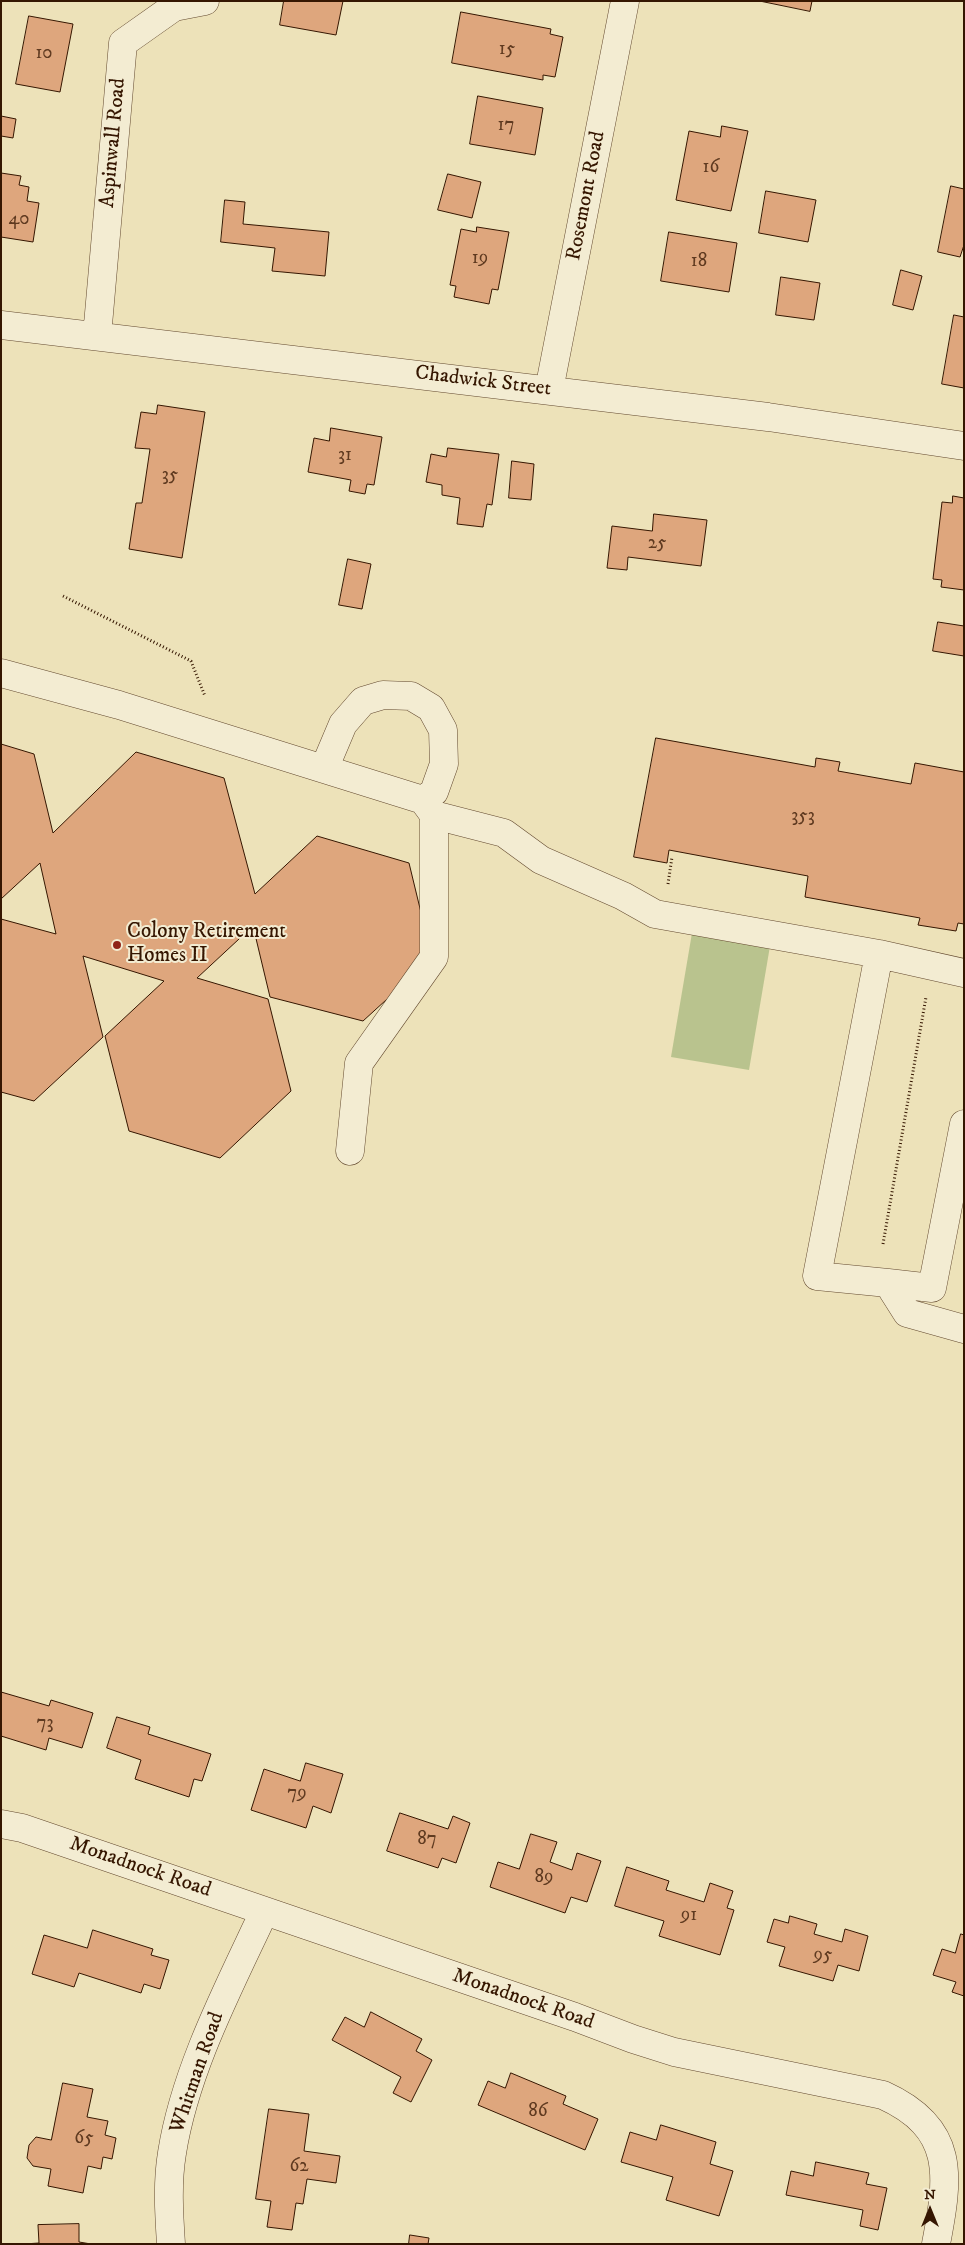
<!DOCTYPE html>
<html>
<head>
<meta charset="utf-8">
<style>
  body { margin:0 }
  #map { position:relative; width:965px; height:2245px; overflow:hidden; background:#ede2b9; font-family:"IM FELL DW Pica",serif }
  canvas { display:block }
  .frame { position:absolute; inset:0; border:2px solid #351601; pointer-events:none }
  .north { position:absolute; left:905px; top:2185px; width:50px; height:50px; -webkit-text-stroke:4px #f3ecd2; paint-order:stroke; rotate:0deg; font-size:14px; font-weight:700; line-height:20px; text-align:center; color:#351601 }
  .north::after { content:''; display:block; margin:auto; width:18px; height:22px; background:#351601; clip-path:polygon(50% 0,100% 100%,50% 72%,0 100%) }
</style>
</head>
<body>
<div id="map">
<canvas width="965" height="2245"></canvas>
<div class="frame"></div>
<div class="north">N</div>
</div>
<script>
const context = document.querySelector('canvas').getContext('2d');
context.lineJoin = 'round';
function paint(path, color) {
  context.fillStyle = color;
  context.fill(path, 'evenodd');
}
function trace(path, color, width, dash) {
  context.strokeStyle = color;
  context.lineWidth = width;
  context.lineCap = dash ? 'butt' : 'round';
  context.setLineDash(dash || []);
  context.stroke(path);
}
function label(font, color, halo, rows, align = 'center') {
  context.font = font + ' "IM FELL DW Pica",serif';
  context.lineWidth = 4;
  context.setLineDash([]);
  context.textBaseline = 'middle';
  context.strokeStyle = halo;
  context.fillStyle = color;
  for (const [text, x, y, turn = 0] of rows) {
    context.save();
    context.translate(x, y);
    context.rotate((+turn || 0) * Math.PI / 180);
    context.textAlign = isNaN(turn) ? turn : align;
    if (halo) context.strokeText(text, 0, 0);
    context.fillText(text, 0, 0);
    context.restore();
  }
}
paint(new Path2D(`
  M692,933l78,13 -21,124 -78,-13z`), '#b9c38e');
const building = new Path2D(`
  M284,1h59l-7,34 -56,-10z
  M760,1h52l-2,10z
  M461,12l90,17 -1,5 13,3 -8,40 -12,-2v5l-91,-17z
  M29,16l44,8 -13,68 -44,-8z
  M478,96l65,12 -8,47 -65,-11z
  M1,116l15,3 -3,19 -12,-2z
  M722,126l26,5 -17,80 -55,-11 13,-69 31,6z
  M1,173l20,3 -2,9 10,2 -2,14 12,2 -6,39 -32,-5z
  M448,174l33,8 -9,36 -34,-8z
  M951,186l13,3v56l-4,12 -22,-5z
  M766,191l50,9 -8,42 -49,-9z
  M225,200l20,2 -2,22 86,8 -4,44 -53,-5 3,-23 -54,-6z
  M477,227l32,5 -11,58 -6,-1 -3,15 -35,-7 2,-11 -6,-1 11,-56 15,3z
  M669,232l68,11 -8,49 -68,-11z
  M901,270l21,6 -9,34 -20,-5z
  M781,277l39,6 -6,37 -38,-5z
  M954,315l10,2v71l-22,-4z
  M158,405l47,7 -23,146 -53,-9 7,-46h6l8,-54 -15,-1 6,-36 15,2z
  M331,428l51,9 -8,48 -7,-1 -2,10 -16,-3 2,-11 -43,-8 6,-34 15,3z
  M448,448l51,6 -7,51 -5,-1 -4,23 -26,-3 3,-26 -18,-3v-10l-16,-3 5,-28 15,3z
  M512,461l22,3 -3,36 -22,-2z
  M953,496l11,2v92l-23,-3 1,-7 -9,-1 9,-77 10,1z
  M654,514l53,6 -6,46 -73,-9 -1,13 -20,-2 5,-42 40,5z
  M348,559l23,5 -9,45 -23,-4z
  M938,622l26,4v30l-31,-5z
  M656,738l159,29 1,-9 24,4 -2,9 73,13 4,-21 49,9v152l-6,-1 -2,8 -38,-6 2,-7 -115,-21 3,-21 -139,-26 -2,13 -33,-6z
  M1,744l33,10 19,79 83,-81 88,26 31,116 62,-58 92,27 23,95 -69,63 -93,-24 -17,-71 -56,52 71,21 23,92 -71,67 -91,-27 -24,-95 59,-55 -81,-25 20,81 -69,64 -33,-9v-173l55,15 -16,-71 -39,36z
  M1,1692l48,14 2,-6 42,13 -11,35 -33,-10 -3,12 -45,-14z
  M117,1717l33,10 -2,7 63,20 -9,27 -8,-2 -5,18 -54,-18 6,-19 -34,-12z
  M306,1763l37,11 -12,39 -18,-7 -7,22 -55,-18 13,-41 36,12z
  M400,1813l48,16 5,-13 17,7 -14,40 -14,-5 -4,10 -51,-17z
  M531,1834l26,8 -7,20 22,8 5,-17 24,8 -14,41 -16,-5 -6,16 -75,-26 8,-25 21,7z
  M627,1867l42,14 -3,9 38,12 6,-19 23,8 -6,17 7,2 -14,45 -61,-19 5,-15 -49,-15z
  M790,1916l27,8 -3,10 28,8 3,-13 23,7 -9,35 -21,-6 -5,16 -54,-15 6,-19 -18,-5 7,-23 14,4z
  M93,1930l60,19 -2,6 18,5 -9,29 -16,-5 -3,9 -62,-20 -5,14 -42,-13 12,-39 43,13z
  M961,1934l3,1v61l-12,-4 4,-10 -23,-7 9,-26 13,4z
  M371,2012l51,27 -6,12 16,9 -21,42 -18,-9 8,-16 -69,-37 13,-23 19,10z
  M511,2073l55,23 -3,8 35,15 -13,31 -107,-45 10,-24 17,7z
  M63,2083l30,6 -6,28 21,4 -3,14 11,3 -4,21 -9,-2 -2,12 -13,-3 -5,27 -35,-7 3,-17 -18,-3 -6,-8 2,-13 7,-8 15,3z
  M269,2109l40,5 -5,37 36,5 -4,27 -29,-4 -4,25 -7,-1 -4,27 -25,-3 4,-26 -15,-2z
  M661,2125l55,17 -6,22 23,7 -14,45 -53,-16 7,-23 -52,-15 9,-30 26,8z
  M816,2162l53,11 -3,11 21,4 -9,42 -18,-4 3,-16 -77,-15 5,-24 22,5z
  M79,2224v18l12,2h-67l15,-1 -1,-18z
  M410,2235l19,3 -1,6h-19z`);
paint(building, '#dea67d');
trace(building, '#351601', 1);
const minor = new Path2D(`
  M1,325l767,92 196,29
  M97,336l26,-293 51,-36 31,-6
  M549,390l76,-389
  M1,673l118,32 304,95 11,15v142l-75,106 -9,88
  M324,769l19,-45 20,-23 20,-6 28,1 20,12 12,22 1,34 -10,28 -11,8
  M434,815l70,18 37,27 82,36 32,18 224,40
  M964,973l-85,-19 -62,322 71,7 19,30 57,16
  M888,1283l44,5 32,-164
  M1,1824l21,4 553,189 58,22 41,13 209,43c73,33 66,81 53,149
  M171,2244c-2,-30 -4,-61 1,-91 13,-83 57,-166 92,-241`);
trace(minor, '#63492f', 29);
trace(new Path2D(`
  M63,596l128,65 14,35
  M668,884l4,-27
  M883,1244l43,-247`), '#351601', 3, [1, 2.5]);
trace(minor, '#f3ecd2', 28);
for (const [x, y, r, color] of [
  [117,945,5,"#8f2418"]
]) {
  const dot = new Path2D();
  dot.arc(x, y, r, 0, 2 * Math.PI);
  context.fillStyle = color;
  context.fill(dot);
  trace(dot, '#f3ecd2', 2);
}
label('19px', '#5f3a20', null, [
  ["15",507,50],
  ["10",44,54],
  ["17",506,126],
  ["16",711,168],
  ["40",19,220],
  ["19",480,259],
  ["18",699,262],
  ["31",345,456],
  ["35",170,476],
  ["25",657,544],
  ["353",803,817],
  ["73",45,1724],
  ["79",297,1794],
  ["87",427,1840],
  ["89",544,1878],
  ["91",689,1916],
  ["95",823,1956],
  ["86",538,2112],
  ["65",84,2139],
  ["62",299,2167]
]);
label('21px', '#351601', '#f3ecd2', [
  ["Aspinwall Road",114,143,-85],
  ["Rosemont Road",587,196,-79],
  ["Chadwick Street",483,382,7],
  ["Monadnock Road",140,1868,19],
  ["Monadnock Road",523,2000,19],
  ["Whitman Road",198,2073,-71]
]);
label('21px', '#351601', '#f3ecd2', [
  ["Colony Retirement",127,933],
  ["Homes II",127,957]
], 'left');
</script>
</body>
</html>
